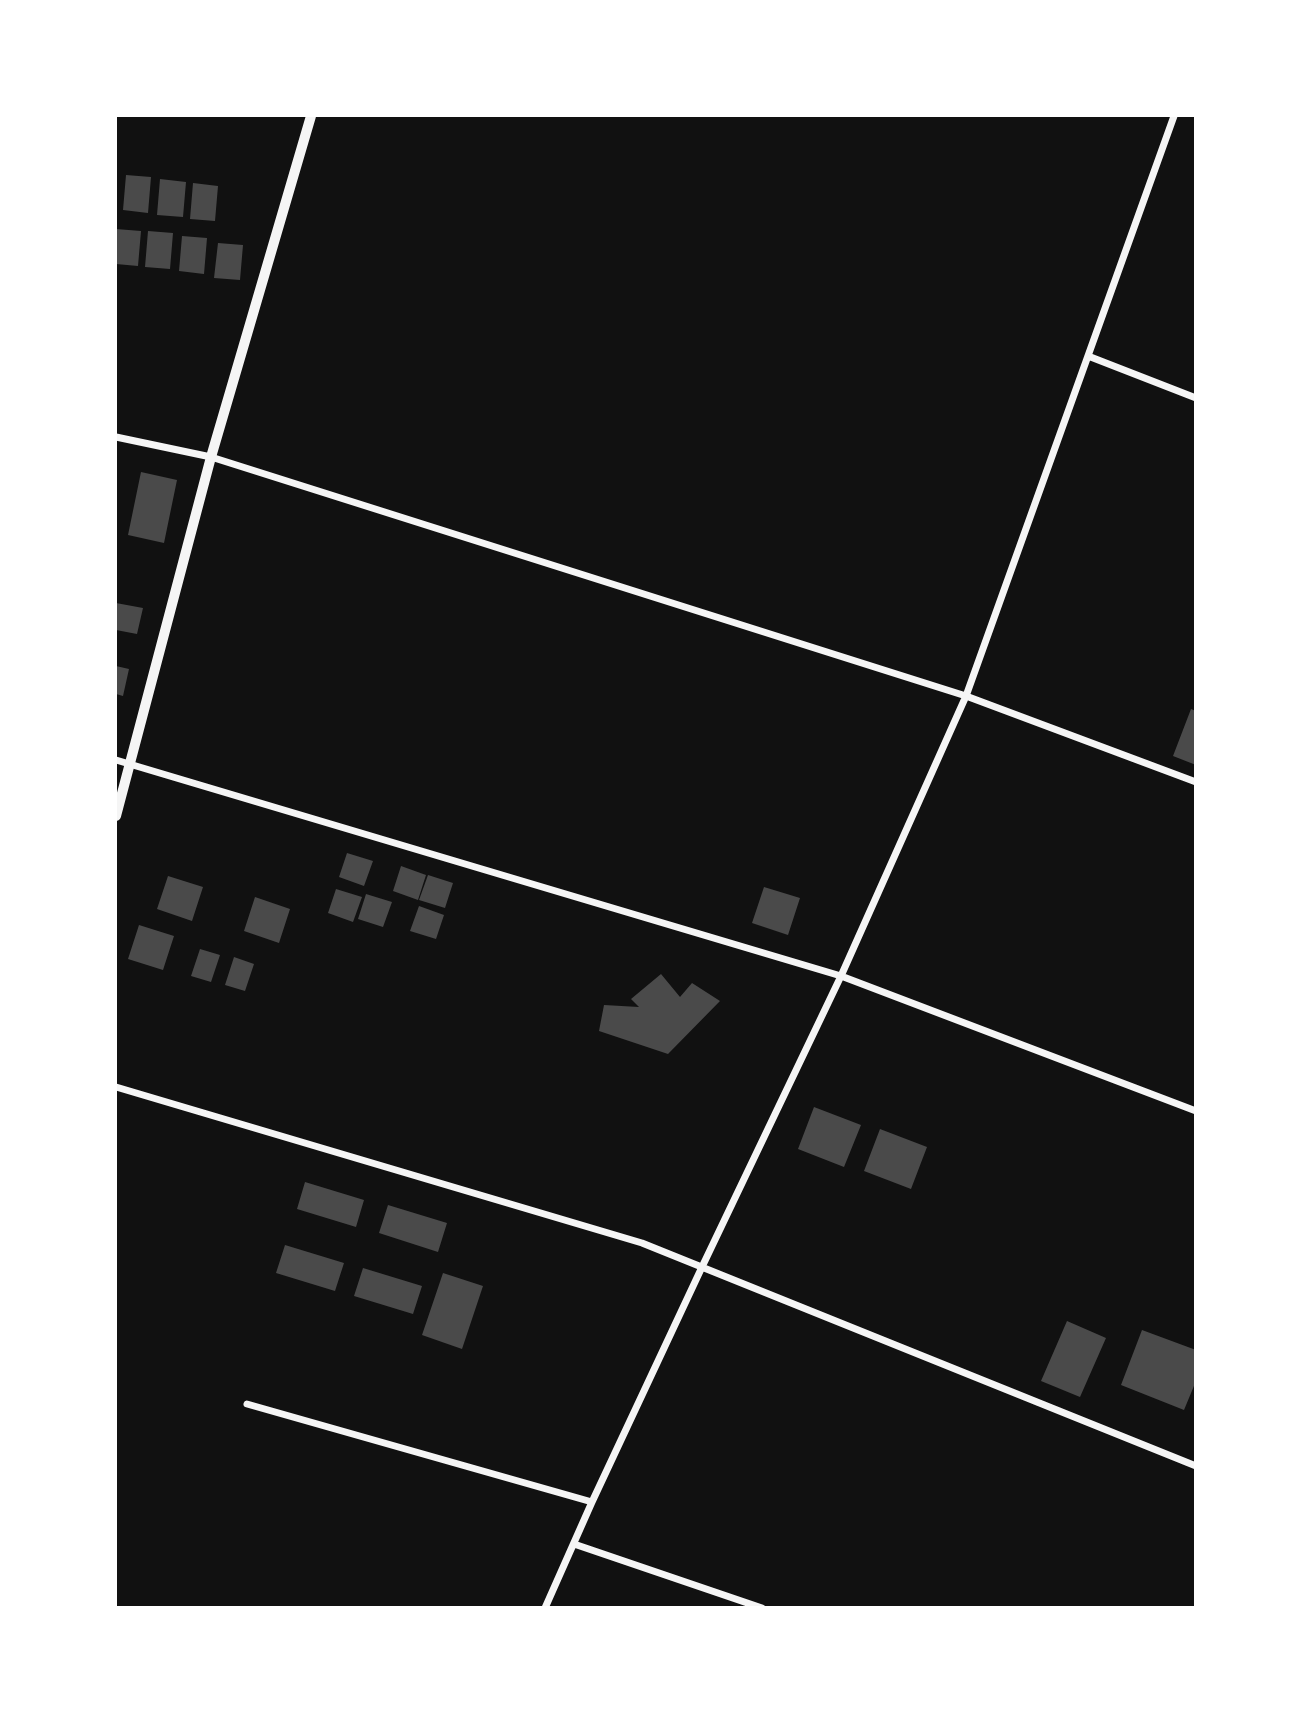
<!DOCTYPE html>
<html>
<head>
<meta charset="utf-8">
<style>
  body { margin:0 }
  #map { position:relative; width:1311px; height:1723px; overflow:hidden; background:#111; font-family:"Varela Round",sans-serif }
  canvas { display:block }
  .frame { position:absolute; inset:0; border:117px solid #fff; pointer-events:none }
</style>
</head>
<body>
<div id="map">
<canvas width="1311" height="1723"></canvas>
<div class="frame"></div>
</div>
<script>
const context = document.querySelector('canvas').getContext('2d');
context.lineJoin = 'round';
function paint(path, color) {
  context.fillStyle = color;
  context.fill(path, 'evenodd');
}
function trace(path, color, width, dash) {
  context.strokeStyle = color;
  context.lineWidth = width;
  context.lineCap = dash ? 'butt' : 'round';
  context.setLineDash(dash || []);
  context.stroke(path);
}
paint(new Path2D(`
  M126,175l25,2 -3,36 -25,-3z
  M160,179l26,3 -3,35 -26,-2z
  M193,183l25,3 -3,35 -25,-2z
  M116,229l25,2 -3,35 -22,-2z
  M148,231l25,2 -3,36 -25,-2z
  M182,236l25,2 -3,36 -25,-3z
  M218,243l25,2 -3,35 -26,-2z
  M141,472l36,8 -13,63 -36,-8z
  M116,603l27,5 -6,26 -21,-4z
  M116,666l13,3 -6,27 -7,-2z
  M1191,709l5,2v54l-23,-9z
  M347,853l26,8 -9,25 -25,-9z
  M401,866l25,9 -8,25 -25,-9z
  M428,875l25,8 -8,25 -26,-8z
  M168,876l35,11 -11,34 -35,-12z
  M764,887l36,11 -12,37 -36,-12z
  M336,889l26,8 -9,25 -25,-9z
  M366,894l26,8 -9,25 -25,-8z
  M255,897l35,12 -11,34 -35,-12z
  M419,906l25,9 -8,24 -26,-8z
  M139,925l35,11 -11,34 -35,-11z
  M200,949l20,6 -9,27 -20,-6z
  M234,957l20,7 -9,27 -20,-6z
  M661,974l19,23 12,-14 28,18 -52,53 -69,-23 5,-26 35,2 -8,-8z
  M814,1107l47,18 -17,42 -46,-18z
  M880,1129l47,18 -16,42 -47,-18z
  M305,1182l59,18 -8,27 -59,-18z
  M388,1205l59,18 -9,29 -59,-19z
  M285,1245l59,18 -9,28 -59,-18z
  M363,1268l59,18 -9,28 -59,-18z
  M443,1273l40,13 -21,63 -40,-14z
  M1067,1321l39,17 -26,59 -39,-16z
  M1142,1330l54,20v31l-12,29 -63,-25z`), '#4a4a4a');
trace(new Path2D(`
  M1088,356l108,42
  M116,437l95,20 755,239 208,-580
  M116,760l725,216 355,135
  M116,1087l526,156 554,223
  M247,1404l345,98
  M574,1544l188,64
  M545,1608l47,-106 110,-235 139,-291 125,-280 230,86`), '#f5f5f5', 7);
trace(new Path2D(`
  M116,816l95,-359 100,-341`), '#f5f5f5', 10);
</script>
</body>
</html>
